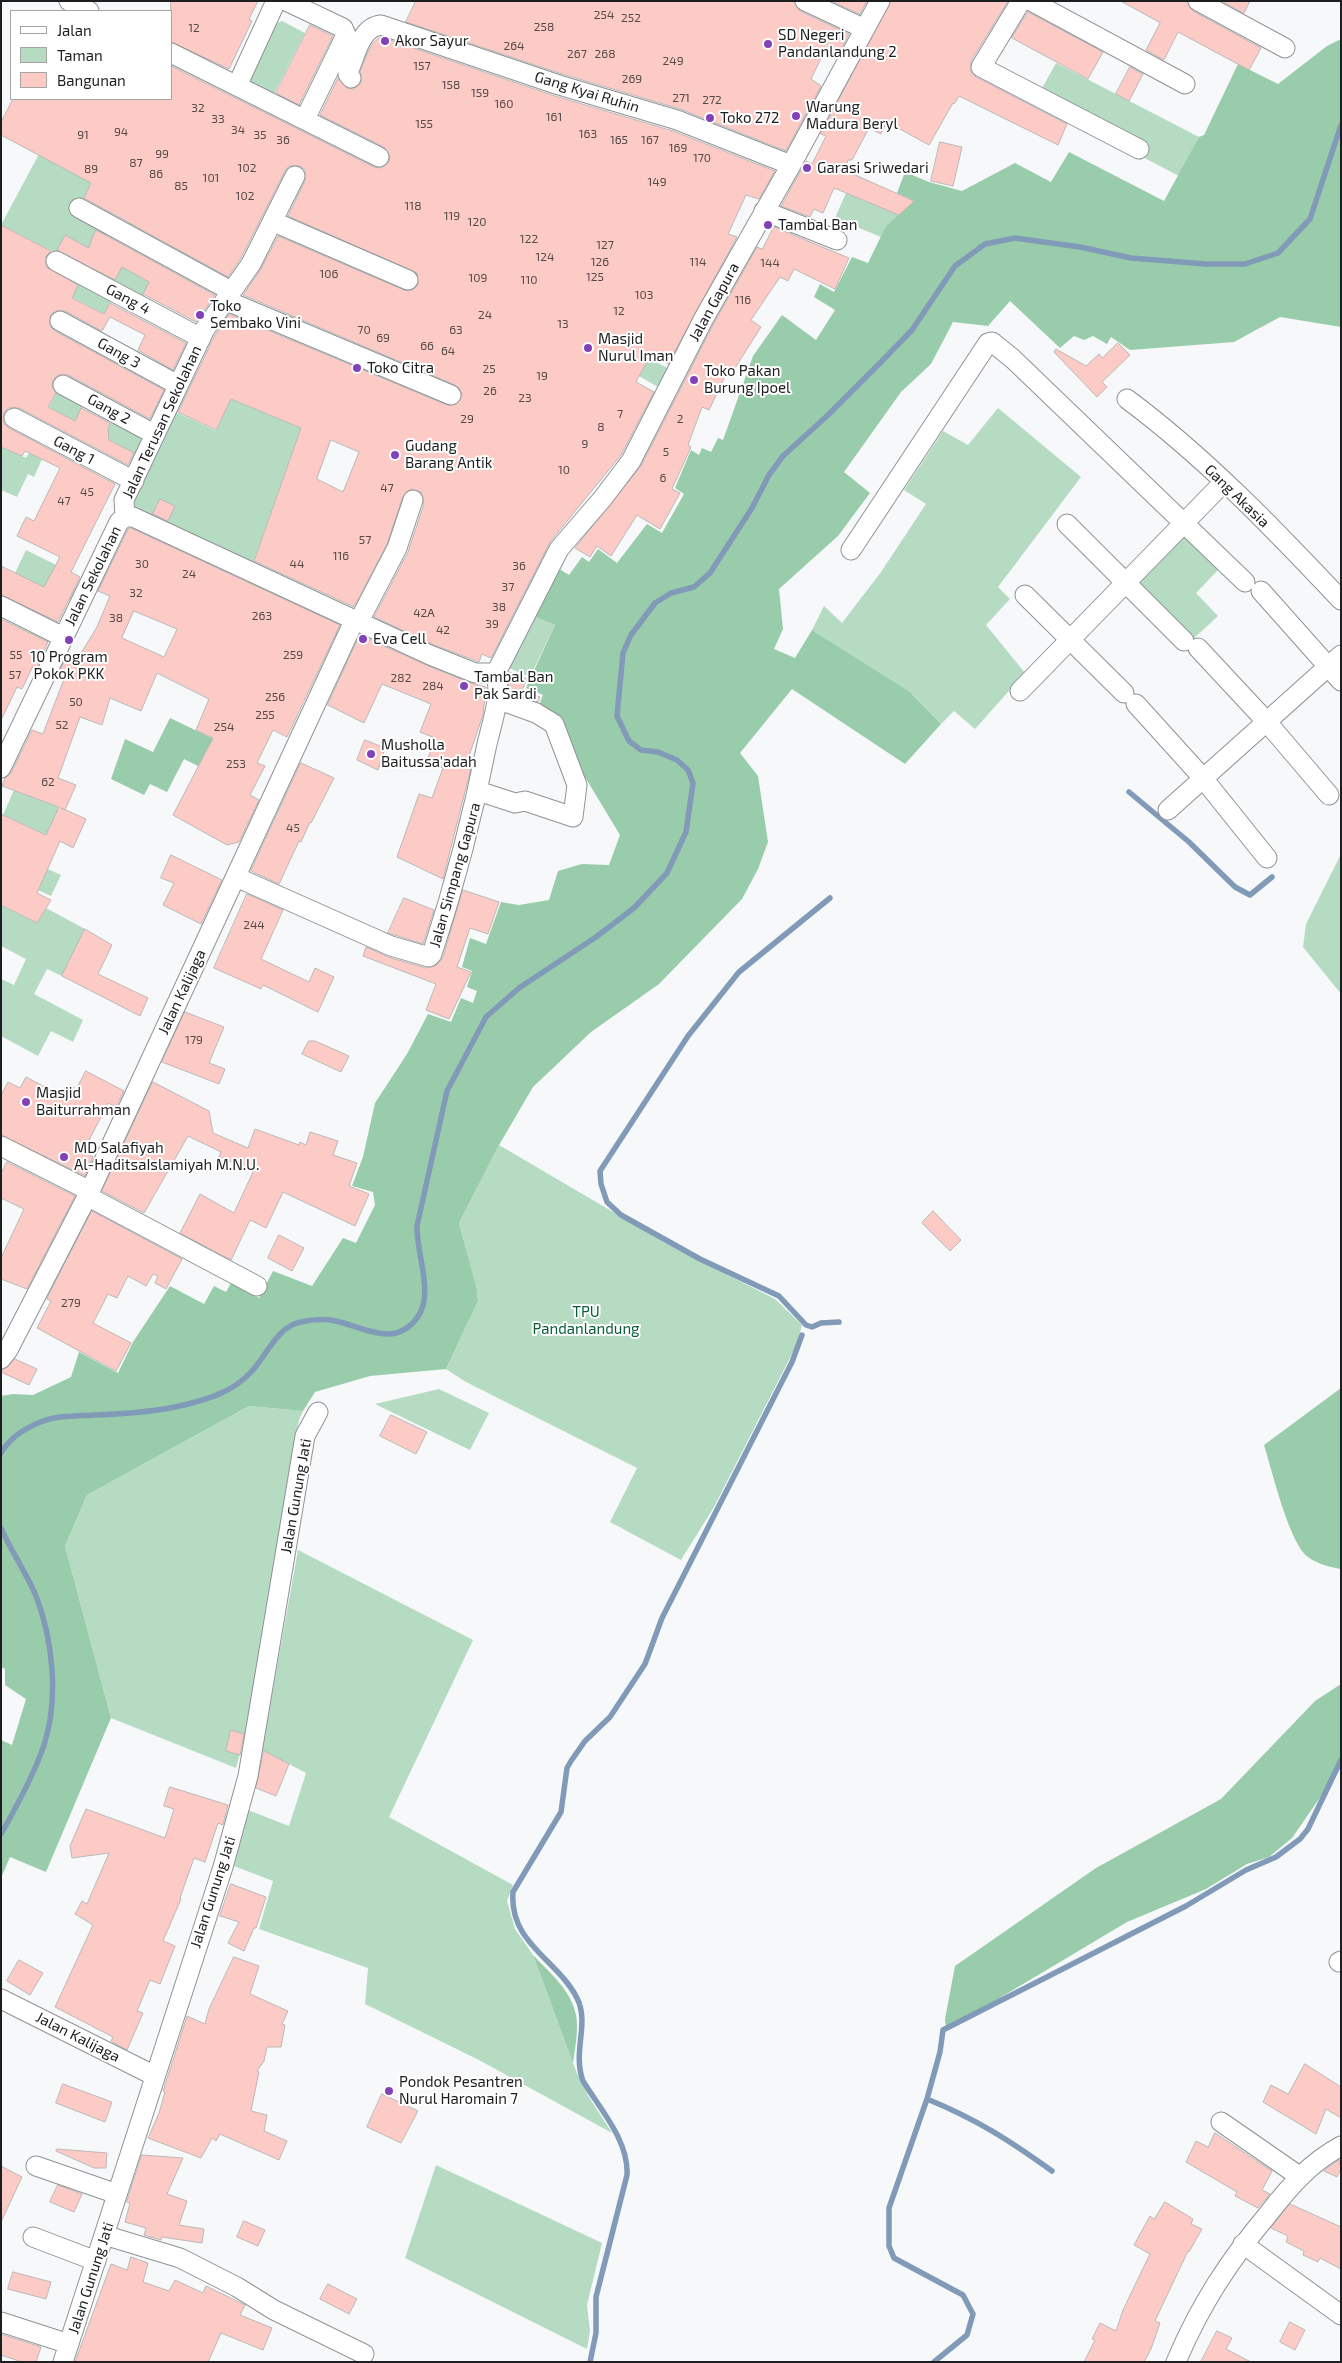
<!DOCTYPE html>
<html>
<head>
<meta charset="utf-8">
<style>
  body { margin:0 }
  #map { position:relative; width:1342px; height:2363px; overflow:hidden; background:#f6f8fa; font-family:"Exo 2",sans-serif }
  canvas { display:block }
  .frame { position:absolute; inset:0; border:2px solid #1d1e1f; pointer-events:none }
  .legend { position:absolute; left:10px; top:10px; width:162px; height:90px; box-sizing:border-box; background:#fff; border:1px solid #a5a5a5; margin:0; padding:6px 9px; list-style:none; font-size:15px; color:#1d1e1f }
  .legend li { display:flex; align-items:center; gap:10px; height:25px }
  .legend b { width:25px; border:1px solid #a5a5a5 }
</style>
</head>
<body>
<div id="map">
<canvas width="1342" height="2363"></canvas>
<div class="frame"></div>
<ul class="legend">
<li><b style="height:6px;background:#fff"></b>Jalan</li>
<li><b style="height:14px;background:#b6dbc3"></b>Taman</li>
<li><b style="height:14px;background:#fccbc5"></b>Bangunan</li>
</ul>
</div>
<script>
const context = document.querySelector('canvas').getContext('2d');
context.lineJoin = 'round';
function paint(path, color) {
  context.fillStyle = color;
  context.fill(path, 'evenodd');
}
function trace(path, color, width, dash) {
  context.strokeStyle = color;
  context.lineWidth = width;
  context.lineCap = dash ? 'butt' : 'round';
  context.setLineDash(dash || []);
  context.stroke(path);
}
function label(font, color, halo, rows, align = 'center') {
  context.font = font + ' "Exo 2",sans-serif';
  context.lineWidth = 4;
  context.setLineDash([]);
  context.textBaseline = 'middle';
  context.strokeStyle = halo;
  context.fillStyle = color;
  for (const [text, x, y, turn = 0] of rows) {
    context.save();
    context.translate(x, y);
    context.rotate((+turn || 0) * Math.PI / 180);
    context.textAlign = isNaN(turn) ? turn : align;
    if (halo) context.strokeText(text, 0, 0);
    context.fillText(text, 0, 0);
    context.restore();
  }
}
paint(new Path2D(`
  M282,21l23,12 -32,63 -21,-11 -2,-7 27,-55z
  M1056,63l143,74 -20,39 -144,-75z
  M39,154l53,28 -15,29 33,18 -13,24 -32,-18 -9,18 -55,-28z
  M846,193l53,22 -13,11 -5,11 -46,-19z
  M122,267l28,15 -10,20 -46,-28 3,-5z
  M81,279l32,19 -9,16 -32,-17z
  M649,358l18,10 -9,19 -19,-11z
  M59,387l26,14 -10,20 -26,-14z
  M231,399l70,29 -48,135 -124,-57 43,-96 44,21z
  M998,408l83,69 -83,110 12,12 -24,26 39,48 -50,56 -21,-18 -13,13 -32,-33 -97,-61 12,-24 18,17 39,-51 45,-68 -22,-14 39,-59 25,14z
  M114,416l32,19 -7,21 -35,-19z
  M1,447l25,11 3,-5 13,6 -8,18 -6,-3 -11,23 -16,-7z
  M1184,533l36,35 -24,25 22,23 -26,24 -58,-57z
  M26,550l48,24 -5,10 7,4 -6,12 -55,-27z
  M533,616l22,9 -25,52 -21,-9z
  M14,790l45,17 -3,8 16,7 -10,20 -59,-27z
  M1341,854v140l-38,-47 3,-23z
  M30,861l31,14 -10,21 -38,-17z
  M1,905l36,18 9,-15 39,21 -23,47 -15,-7 -13,25 49,26 -10,22 -22,-11 -13,25 -37,-20v-57l13,6 12,-26 -25,-13z
  M499,1145l172,101 104,53 27,26 -5,19 -83,163 -33,53 -71,-38 27,-54 -171,-86 -20,-13 32,-68 -1,-12 -18,-66z
  M439,1389l50,24 -19,37 -95,-46z
  M249,1406l54,5 -4,9 -49,294 -14,54 -125,-50 -46,-172 22,-51z
  M298,1550l175,90 -84,177 124,68 -6,16 8,28 18,26 43,116 11,23 25,39 -133,-73 -114,-56 3,-36 -109,-39 14,-48 -39,-15 14,-56 41,16 17,-53 -44,-23z
  M436,2165l166,78 -15,62 3,26 -3,18 -182,-91z`), '#b6dbc3');
paint(new Path2D(`
  M1341,39v288l-61,-10 -46,25 -104,8 -19,-13 -4,7 -14,-8 -9,4 -10,-4 -14,12 -50,-47 -22,25 -35,-4 -22,42 -30,28 -57,80 26,21 -32,43 -59,53 4,40 -9,20 21,9 17,-28 97,61 32,33 -36,40 -113,-75 -52,64 18,23 10,66 -10,27 -16,30 -83,85 -68,48 -58,55 -34,58 -40,78 18,66 1,12 -32,68 -76,7 -55,16 -12,19 -54,-5 -162,89 -22,51 46,172 -65,154 -36,-15 -9,21v-138l11,5 14,-46 -21,-14v-16l-4,-2v-271l12,-2 20,1 38,-18 8,-25 39,21 15,-31 37,-56 34,18 10,-18 12,6 5,-9 28,15 14,-27 39,15 31,-48 13,5 19,-38 -2,-13 -21,-6 11,-29 12,-54 32,-49 21,-40 23,8 10,-24 12,5 4,-12 -10,-4 5,-16 -10,-4 8,-29 16,6 15,-42 18,3 30,-5 9,-29 24,-7 27,1 11,-30 -38,-63 -45,-62 6,-15 -17,-7 29,-63 -22,-9 25,-48 11,7 13,-18 7,5 9,-13 19,14 30,-39 15,9 22,-39 -9,-6 16,-38 8,5 3,-7 9,4 7,-14 5,2 30,-84 29,-41 34,25 19,-30 -21,-13 6,-13 14,8 18,-35 16,6 18,-37 28,-25 -17,-8 8,-21 24,10 33,9 53,-28 36,19 18,-30 95,49 35,-64 5,-2 34,-71 40,20 49,-38z
  M170,718l48,23 -20,25 -14,-7 -17,33 -17,-8 -6,11 -33,-16 14,-40 28,13z
  M1341,1388v181c-11,-2 -24,-5 -33,-12 -19,-14 -36,-87 -44,-112z
  M1341,1684v83l-49,71 -23,19 -22,7 -41,25 -79,33 -181,108 -1,-11 10,-53 141,-98 125,-69 94,-98z
  M533,1955c17,18 38,35 43,60 3,15 -1,33 -3,48z`), '#99ccab');
trace(new Path2D(`
  M1129,792l60,50 46,45 15,8 22,-18
  M830,898l-91,74 -51,64 -88,135 1,13 6,18 14,13 79,44 79,37 27,29 6,2 9,-4 18,-1
  M1,1453c8,-14 23,-24 37,-30 17,-8 39,-7 57,-8 30,-1 60,-3 89,-10 25,-6 50,-14 67,-33 15,-15 26,-46 50,-50 8,-2 21,-3 30,-2 30,5 62,30 86,-2 18,-23 -1,-65 0,-92l30,-135 39,-74 33,-29 77,-51 38,-29 33,-35 19,-41 7,-49 -5,-13 -11,-10 -19,-8 -17,-2 -12,-9 -12,-25 6,-63 8,-18 24,-32 16,-10 23,-6 16,-14 42,-65 17,-33 14,-19 45,-41 53,-53 31,-32 43,-64 30,-22 30,-6 65,9 51,11 75,6h39l33,-11 32,-34 31,-94
  M1,1528c10,23 25,44 35,68 17,44 23,103 8,149 -10,30 -27,61 -43,89
  M927,2099c49,20 82,41 125,72
  M590,2362l6,-29v-36l31,-122c2,-34 -27,-66 -44,-94 -11,-30 7,-57 -6,-83 -20,-39 -68,-55 -64,-106l48,-80 6,-44 4,-7 14,-20 25,-24 35,-53 17,-46 130,-256 10,-27
  M934,2362l33,-27 6,-21 -10,-19 -69,-37 -5,-12v-38l38,-109 13,-47 3,-22 243,-124 60,-36 30,-13 24,-18 8,-10 33,-69`), '#819ab8', 5.5);
const building = new Path2D(`
  M171,1h87l-9,18 3,2 -23,48 -58,-27z
  M416,1h378l6,10 49,23 -12,24 -13,-6 -13,27 10,7 -35,65 -106,-42 -118,-35 -156,-52z
  M832,1h35l-7,13z
  M891,1h117l-37,60v11l5,5 91,47 -9,21 -99,-49 -5,8 -1,-1 -24,42 -42,-23 -6,12 -12,-6 -17,32h-4l-3,9 1,2 68,30 -15,14 -65,-27 -11,25 -9,-4 -4,8 -29,-11 25,-45 6,3 14,-28 -5,-2z
  M1121,1h66l6,10 68,37 -12,22 -71,-38 -14,28 -18,-10 14,-27z
  M1222,1h28l-6,12z
  M1028,12l75,40 -15,27 -76,-41z
  M310,25l23,11 -34,69 -23,-12z
  M381,37l174,59 118,35 102,40 -16,28 -13,-4 -18,39 9,3 -69,127 -17,-10 -15,28 18,10 -33,63 -71,87 -59,116 -9,-4 -3,8 -45,-17 -60,-28 34,-65 16,-48 -3,-12 -10,-3 -8,7 -16,48 -33,63 -100,-46 47,-133 -70,-29 -15,31 -38,-18 37,-77 14,-21 218,91 10,-1 5,-10 -7,-9 -212,-90 18,-26 17,-33 126,54 6,1 8,-6 -1,-12 -129,-57 17,-35v-11l-5,-4h-11l-4,5 -44,87 -13,19 -144,-79 7,-15 -90,-48v-13l12,-23h158v-33l203,101 6,1 9,-6 1,-5 -6,-10 -64,-32 18,-37 9,10 6,1 8,-6 -1,-11 7,-18 6,-11zM331,440l28,12 -16,40 -26,-13z
  M1130,67l13,7 -14,27 -13,-7z
  M940,142l22,5 -9,39 -22,-5z
  M1,225l50,26 -5,5v11l32,18 -6,13 32,16 6,-11 76,40 -13,27 -35,-20 7,-15 -35,-18 -8,14 -37,-20h-10l-5,5v10l5,5 109,59 -14,29 -82,-44h-10l-5,5 -1,6 4,7 -8,14 27,14 6,-13 29,15 -2,5 1,12 25,13 -6,12 -109,-57h-11l-4,5v11l5,4 106,56 -44,88 9,5 -22,45 -57,-27v-29l43,21 16,-30 -43,-21 9,-19 8,4 26,-53 -35,-17 -3,5 -21,-9z
  M774,227l75,31 -14,31 -41,-20 -6,12 -8,-4 -29,43 10,7 -26,41 -5,-2 -21,44 -7,-3 -14,38 3,2 -19,42 8,4 -20,36 -23,-14 -26,41 -14,-10 -7,11 -15,-9 66,-82 73,-143 43,-76 5,2z
  M96,230l119,65 -19,27 -53,-28 6,-12 -27,-15 -7,13 -58,-30 8,-15 23,13z
  M1118,343l12,12 -28,27 5,5 -10,10 -43,-45 2,-3 30,17 13,-12 3,4z
  M160,499l15,7 -7,15 -15,-7z
  M131,528l209,97 -53,112 -14,-7 -16,33 8,3 -15,29 9,5 -20,42 -12,3 -54,-30 40,-77 -17,-8 13,-31 -52,-26 -16,38 -31,-13 -8,27 -22,-8 -22,61 18,7 -11,25 -4,-2 25,11 -13,29 -13,-7 -23,52 14,7 -14,23 -36,-18v-91l45,21 13,-28 -57,-21 3,-8 6,-5 21,-43 11,4 21,-55 -7,-3 11,-22 10,4 19,-31 13,-31 -12,-5 30,-62zM134,611l43,18 -13,28 -42,-19z
  M1,619l47,23 -11,26 -4,-2 -11,23 -5,-2 -16,33z
  M360,635l66,30 45,18 15,4 -3,28 -14,41 4,2 -2,10 -28,111 -46,-22 22,-63 13,4 11,-30 -16,-7 8,-23 -15,-6 11,-28 -49,-20 -18,39 -36,-18z
  M509,672l18,7 -5,11 18,7 -2,5 -29,-11z
  M365,740l20,8 -7,22 -21,-10z
  M301,763l33,15 -23,45 -1,-1 -9,20 -2,-1 -20,43 -28,-13z
  M171,855l51,25 -21,44 -38,-19 11,-22 -13,-5z
  M463,890l36,12 -11,32 -18,-6 -13,39 14,5 -22,47 -23,-9 10,-26 -73,-28 3,-9 22,10 38,11 11,-3 6,-8z
  M247,894l36,16 -22,49 48,23 6,-14 19,9 -16,35 -55,-27 -2,4 -47,-21z
  M404,898l30,12 -11,34 -35,-11z
  M85,929l27,16 -14,29 50,24 -8,18 -78,-40z
  M185,1012l39,15 -15,36 16,6 -6,15 -57,-22z
  M309,1041h6l34,15 -8,16 -39,-18z
  M86,1071l38,20 -8,16 -8,-4 -25,49 10,5 -8,19 -84,-41v-40l7,-13 12,6 6,-11 38,20 6,-12 6,4z
  M153,1082l56,29 4,22 35,15 7,-19 44,16 1,-3 6,3 4,-13 28,9 -5,14 24,8 -8,23 20,8 -14,32 -72,-34 -17,36 -16,-8 -19,40 -51,-27 20,-39 34,19 19,-41 -34,-16 2,-4 -33,-16 -44,77 -42,-22z
  M7,1162l68,34 -48,93 -26,-10v-21l23,-49 -23,-11v-24z
  M92,1211l90,48 -16,30 -11,-6 3,-7 -5,-2 -7,12 -18,-10 -11,22 -9,-4 -15,29 38,20 -15,28 -79,-43 14,-27 -4,-2z
  M933,1211l28,29 -11,11 -28,-28z
  M279,1235l25,13 -12,23 -24,-13z
  M15,1359l22,10 -8,16 -28,-13z
  M391,1415l36,17 -11,22 -36,-18z
  M231,1730l13,4 -4,21 -14,-4z
  M264,1751l25,13 -13,32 -20,-8z
  M170,1787l58,18 -5,20 -5,-2 -13,39 -11,-4 -14,40 1,1 -18,42 12,5 -15,38 -10,-4 -13,31 6,2 -16,37 -16,-9 2,-4 -58,-30 38,-82 -18,-11 7,-13 5,3 22,-51 -37,5 -2,-12 16,-37 79,29 9,-29 -10,-3z
  M231,1884l35,13 -10,31h-2l-10,23 -16,-8 11,-21 -19,-6z
  M234,1957l25,9 -9,28 38,17 -6,13 3,1 -4,22h-14l-3,14 -7,10 2,1 -8,39 16,4 -3,16 23,10 -8,19 -59,-26 -4,7 -4,-3 -11,20 -53,-20 11,-25 6,-21 -2,-1 24,-75 18,8 4,-15z
  M19,1960l24,13 -13,22 -23,-14z
  M1305,2064l36,23v31l-15,-9 -10,25 -53,-32 8,-17 17,9z
  M63,2084l49,18 -7,20 -49,-19z
  M382,2094l36,17 -17,32 -34,-16z
  M1215,2133l57,38 -10,19 8,4 -12,14 -23,-12 2,-4 -51,-30 10,-21 12,6z
  M57,2149l50,4 -1,15h-12l-38,-17z
  M142,2155l41,3 -16,36 20,7 -8,24 25,4 -2,14 -40,-6 -1,3 -17,-5 2,-7 -21,-6 5,-19 -3,-1z
  M1339,2160l2,9 -4,8 -13,-6z
  M1,2166l21,11 -21,45z
  M58,2185l24,9 -8,18 -24,-10z
  M1165,2202l28,17 -2,5 11,5 -13,23 -1,-1 -33,70 5,2 -9,26 -7,13h-60l11,-22 -3,-1 8,-16 16,8 7,-21 27,-56 -16,-9 16,-29 4,3z
  M1290,2204l51,23v42l-21,-11 -2,4 -15,-7 1,-4 -18,-9 2,-6 -17,-8z
  M244,2221l21,9 -7,16 -21,-9z
  M131,2257l17,6 -5,19 26,9 6,-11 28,13 3,-7 39,19 -5,10 32,13 -9,22 -42,-17 -13,29h-133l36,-98 16,6z
  M13,2272l38,10 -5,17 -38,-10z
  M328,2284l29,15 -8,15 -29,-15z
  M1290,2322l15,8 -10,20 -15,-8z
  M1217,2331l15,7 -6,11 25,13h-50z
  M1,2334l40,13 -5,15h-14l-21,-7z`);
paint(building, '#fccbc5');
trace(building, '#bbb8b7', 1);
const street = new Path2D(`
  M69,1l20,10
  M286,1l57,27 3,7 -41,84
  M805,1l60,28
  M1021,1l-40,66 158,82
  M1031,1l154,83
  M1198,1l87,47
  M171,53l208,104
  M351,78l-3,-4 1,-4c7,-16 12,-43 32,-45l178,60 118,35 114,45
  M237,86l39,-85
  M79,208l152,83
  M764,211l73,29
  M274,222l134,58
  M56,261l145,77
  M225,300l226,95
  M60,321l118,64
  M63,385l91,49
  M1127,399c78,58 147,130 214,201
  M14,418l120,63
  M125,517h8l297,138 45,18h21
  M125,517l-1,-17 81,-171 46,-65 44,-88
  M1067,524l117,117
  M851,550l137,-207 4,-1 21,17 232,223
  M1261,591l80,90
  M1025,595l99,98
  M1,606l62,31
  M358,623l39,-75 16,-48
  M1198,648l68,73 63,74
  M496,673l63,-124 44,-51 28,-37 73,-143 87,-153 89,-164
  M1020,691l204,-209
  M1136,704l66,73 65,81
  M1,768l118,-246 6,-5
  M478,791l37,12 10,-2 48,16 4,-32 -23,-61 -18,-11 -39,-14
  M1168,810l173,-155
  M236,877l155,69 38,11 3,-3c23,-70 41,-139 55,-210 5,-22 15,-48 9,-71
  M1,1146l89,45
  M87,1196l170,90
  M1,1359l7,-9 82,-159 264,-570
  M1339,1962l2,-1
  M1,1999l154,77
  M1221,2122l78,54
  M36,2166l81,28
  M104,2235l76,23 57,29 37,23 90,44
  M33,2237l63,24
  M1243,2244l98,71
  M1,2322l68,22
  M63,2362l160,-495 25,-91 57,-340 13,-24
  M1176,2362c25,-59 53,-101 93,-149 21,-27 41,-50 72,-67`);
trace(street, '#909294', 21);
trace(street, '#fff', 19);
for (const [x, y, r, color] of [
  [385,41,5,"#8241b6"],
  [768,44,5,"#8241b6"],
  [796,116,5,"#8241b6"],
  [710,118,5,"#8241b6"],
  [807,168,5,"#8241b6"],
  [768,225,5,"#8241b6"],
  [200,315,5,"#8241b6"],
  [588,348,5,"#8241b6"],
  [357,368,5,"#8241b6"],
  [694,380,5,"#8241b6"],
  [395,455,5,"#8241b6"],
  [363,639,5,"#8241b6"],
  [69,640,5,"#8241b6"],
  [464,686,5,"#8241b6"],
  [371,754,5,"#8241b6"],
  [26,1102,5,"#8241b6"],
  [64,1157,5,"#8241b6"],
  [389,2091,5,"#8241b6"]
]) {
  const dot = new Path2D();
  dot.arc(x, y, r, 0, 2 * Math.PI);
  context.fillStyle = color;
  context.fill(dot);
  trace(dot, '#fff', 2);
}
label('12px', '#554948', null, [
  ["254",604,15],
  ["252",631,18],
  ["258",544,27],
  ["12",194,28],
  ["264",514,46],
  ["267",577,54],
  ["268",605,54],
  ["249",673,61],
  ["157",422,66],
  ["269",632,79],
  ["158",451,85],
  ["159",480,93],
  ["271",681,98],
  ["272",712,100],
  ["160",504,104],
  ["32",198,108],
  ["161",554,117],
  ["33",218,119],
  ["155",424,124],
  ["34",238,130],
  ["94",121,132],
  ["163",588,134],
  ["91",83,135],
  ["35",260,135],
  ["36",283,140],
  ["165",619,140],
  ["167",650,140],
  ["169",678,148],
  ["99",162,154],
  ["170",702,158],
  ["87",136,163],
  ["102",247,168],
  ["89",91,169],
  ["86",156,174],
  ["101",211,178],
  ["149",657,182],
  ["85",181,186],
  ["102",245,196],
  ["118",413,206],
  ["119",452,216],
  ["120",477,222],
  ["122",529,239],
  ["127",605,245],
  ["124",545,257],
  ["126",600,262],
  ["114",698,262],
  ["144",770,263],
  ["106",329,274],
  ["125",595,277],
  ["109",478,278],
  ["110",529,280],
  ["103",644,295],
  ["116",743,300],
  ["12",619,311],
  ["24",485,315],
  ["13",563,324],
  ["70",364,330],
  ["63",456,330],
  ["69",383,338],
  ["66",427,346],
  ["64",448,351],
  ["25",489,369],
  ["19",542,376],
  ["26",490,391],
  ["23",525,398],
  ["7",620,414],
  ["29",467,419],
  ["2",680,419],
  ["8",601,427],
  ["9",585,444],
  ["5",666,452],
  ["10",564,470],
  ["6",663,478],
  ["47",387,488],
  ["45",87,492],
  ["47",64,501],
  ["57",365,540],
  ["116",341,556],
  ["30",142,564],
  ["44",297,564],
  ["36",519,566],
  ["24",189,574],
  ["37",508,587],
  ["32",136,593],
  ["38",499,607],
  ["42A",424,613],
  ["263",262,616],
  ["38",116,618],
  ["39",492,624],
  ["42",443,630],
  ["55",16,655],
  ["259",293,655],
  ["57",15,675],
  ["282",401,678],
  ["284",433,686],
  ["256",275,697],
  ["50",76,702],
  ["255",265,715],
  ["52",62,725],
  ["254",224,727],
  ["253",236,764],
  ["62",48,782],
  ["45",293,828],
  ["244",254,925],
  ["179",194,1040],
  ["279",71,1303]
]);
label('15px', '#1d1e1f', '#fff', [
  ["SD Negeri",778,35],
  ["Pandanlandung 2",778,52],
  ["Akor Sayur",395,41],
  ["Warung",806,107],
  ["Madura Beryl",806,124],
  ["Toko 272",720,118],
  ["Garasi Sriwedari",817,168],
  ["Tambal Ban",778,225],
  ["Toko",210,306],
  ["Sembako Vini",210,323],
  ["Masjid",598,339],
  ["Nurul Iman",598,356],
  ["Toko Citra",367,368],
  ["Toko Pakan",704,371],
  ["Burung Ipoel",704,388],
  ["Gudang",405,446],
  ["Barang Antik",405,463],
  ["Eva Cell",373,639],
  ["10 Program",69,657,"center"],
  ["Pokok PKK",69,674,"center"],
  ["Tambal Ban",474,677],
  ["Pak Sardi",474,694],
  ["Musholla",381,745],
  ["Baitussa'adah",381,762],
  ["Masjid",36,1093],
  ["Baiturrahman",36,1110],
  ["MD Salafiyah",74,1148],
  ["Al-HaditsaIslamiyah M.N.U.",74,1165],
  ["Pondok Pesantren",399,2082],
  ["Nurul Haromain 7",399,2099]
], 'left');
label('15px', '#1d1e1f', '#fff', [
  ["Gang Kyai Ruhin",587,92,17],
  ["Gang 4",128,299,28],
  ["Jalan Gapura",714,302,-61],
  ["Gang 3",119,353,29],
  ["Gang 2",109,409,29],
  ["Jalan Terusan Sekolahan",162,422,-65],
  ["Gang 1",74,450,28],
  ["Gang Akasia",1237,496,44],
  ["Jalan Sekolahan",93,576,-64],
  ["Jalan Simpang Gapura",455,875,-74],
  ["Jalan Kalijaga",182,992,-65],
  ["Jalan Gunung Jati",296,1496,-80],
  ["Jalan Gunung Jati",213,1892,-72],
  ["Jalan Kalijaga",78,2037,27],
  ["Jalan Gunung Jati",91,2278,-72]
]);
label('15px', '#055d35', '#fff', [
  ["TPU",586,1312],
  ["Pandanlandung",586,1329]
]);
</script>
</body>
</html>
